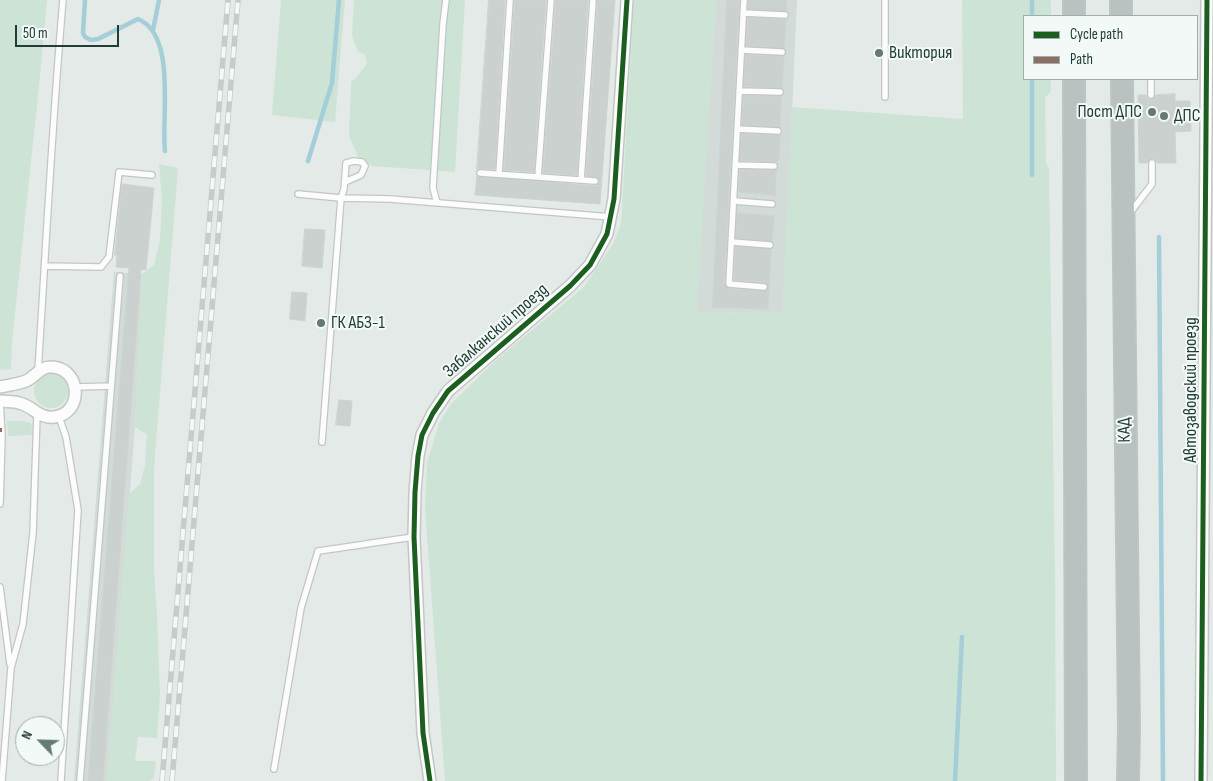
<!DOCTYPE html>
<html>
<head>
<meta charset="utf-8">
<style>
  body { margin:0 }
  #map { position:relative; width:1213px; height:781px; overflow:hidden; background:#e4eae7; font-family:"Sofia Sans Condensed",sans-serif }
  canvas { display:block }
  .legend { position:absolute; left:1023px; top:15px; width:175px; height:65px; box-sizing:border-box; background:#f2f9f6; border:1px solid #9faeaa; margin:0; padding:6px 9px; list-style:none; font-size:15px; color:#223d38 }
  .legend li { display:flex; align-items:center; gap:10px; height:25px }
  .legend b { width:25px; border:1px solid #9faeaa }
  .north { position:absolute; left:15px; top:716px; width:50px; height:50px; box-sizing:border-box; background:#f2f9f6; border:1px solid #9faeaa; border-radius:50%; rotate:294deg; font-size:14px; font-weight:700; line-height:20px; text-align:center; color:#223d38 }
  .north::after { content:''; display:block; margin:auto; width:18px; height:22px; background:#667a75; clip-path:polygon(50% 0,100% 100%,50% 72%,0 100%) }
  .scale { position:absolute; left:15px; top:25px; width:104px; height:22px; box-sizing:border-box; border:2px solid #223d38; border-top:0; padding-left:6px; font-size:15px; line-height:18px; white-space:nowrap; color:#223d38; -webkit-text-stroke:4px #f2f9f6; paint-order:stroke }
</style>
</head>
<body>
<div id="map">
<canvas width="1213" height="781"></canvas>
<ul class="legend">
<li><b style="height:6px;background:#1b5e20"></b>Cycle path</li>
<li><b style="height:6px;background:#8d6e63"></b>Path</li>
</ul>
<div class="north">N</div>
<div class="scale">50 m</div>
</div>
<script>
const context = document.querySelector('canvas').getContext('2d');
context.lineJoin = 'round';
function paint(path, color) {
  context.fillStyle = color;
  context.fill(path, 'evenodd');
}
function trace(path, color, width, dash) {
  context.strokeStyle = color;
  context.lineWidth = width;
  context.lineCap = dash ? 'butt' : 'round';
  context.setLineDash(dash || []);
  context.stroke(path);
}
function label(font, color, halo, rows, align = 'center') {
  context.font = font + ' "Sofia Sans Condensed",sans-serif';
  context.lineWidth = 4;
  context.setLineDash([]);
  context.textBaseline = 'middle';
  context.strokeStyle = halo;
  context.fillStyle = color;
  for (const [text, x, y, turn = 0] of rows) {
    context.save();
    context.translate(x, y);
    context.rotate((+turn || 0) * Math.PI / 180);
    context.textAlign = isNaN(turn) ? turn : align;
    if (halo) context.strokeText(text, 0, 0);
    context.fillText(text, 0, 0);
    context.restore();
  }
}
paint(new Path2D(`
  M716,0h81l-14,313 -87,-1z
  M114,272l28,2 -7,153 -28,354h-33z`), '#d2dbd7');
paint(new Path2D(`
  M0,0h47l-8,86 -27,256 -1,27 -11,1z
  M281,0h64l-10,122 -63,-7z
  M354,0h111l-10,172 -82,-6 -14,-7 -10,-23 2,-54 7,-6 9,-13 -2,-8 -7,-4 -6,-15z
  M634,0h82l-19,312 85,1 10,-206 171,12 -1,-119h89v16h-27v63h27v12l-6,7 1,65 3,5 6,409 1,204h-611l-20,-273 2,-45 12,-40 12,-19 44,-43 89,-74 29,-43 8,-20z
  M159,164l19,4 -24,299v101l3,48 3,79 -3,43 -19,-1 -3,24h21l-2,17 -5,3h-42l22,-287 11,-10 5,-19 2,-30 -12,-8 7,-153 12,-9 6,-25 2,-40z
  M34 391a17 17 0 1 1 34 0a17 17 0 1 1-34 0Z
  M7,421h17l7,2 2,12 -25,1z`), '#cde3d5');
trace(new Path2D(`
  M85,0l-2,33 2,4 6,3 7,-1 40,-20c39,16 23,98 27,132
  M1032,0v16
  M153,30l6,-30
  M1032,79v96
  M308,161l24,-78 7,-83
  M1159,237l4,544
  M955,781l7,-144`), '#a4ced8', 4.5);
const building = new Path2D(`
  M489,0h16l-10,169h-18z
  M515,0h31l-12,172 -30,-2z
  M556,0h32l-11,175 -34,-2z
  M598,0h17l-15,204 -125,-9 2,-19 118,10 4,-3v-4l-2,-2 -11,-1z
  M727,0h12l-15,284 5,5 37,2 3,-4 -4,-5 -31,-2 2,-33 35,2 -3,60 -55,-2z
  M749,0h38l-1,11 -38,-2z
  M748,18l38,2 -2,28 -38,-2z
  M746,55l38,1 -2,32 -38,-2z
  M1175,94v7h15l1,30 -16,1 1,31h-19l-2,-4 -3,-1 -5,5h-8l-1,-68h8l2,4 3,1 5,-5z
  M744,96h37l-1,31 -38,-2z
  M742,134l38,1 -1,25h-2v2l-37,-2z
  M740,170h36l-1,25 -36,-3z
  M122,184l32,4 -8,82 -5,-1 -38,512h-15l41,-513 -13,-1 1,-12h-2z
  M737,213l37,3 -2,25 -36,-3z
  M305,229l20,1 -3,38 -20,-2z
  M292,292l15,1 -2,28 -15,-2z
  M339,400l13,1 -2,25 -14,-1z`);
paint(building, '#cbd1cf');
trace(building, '#cdd3d0', 1);
const lane = new Path2D(`
  M744,0l-15,284 35,3
  M885,0v97
  M743,13l42,2
  M741,50l41,2
  M739,91l41,1
  M1151,95v-16
  M737,129l41,2
  M735,165l39,1
  M480,173l115,8
  M499,174l11,-174
  M538,177l13,-177
  M581,180l12,-180
  M298,194l43,4 49,1 221,18
  M734,201l38,3
  M437,203l-4,-15 10,-164 3,-24
  M1130,213l22,-29v-21
  M732,242l38,3
  M45,266l56,1 8,-10 10,-85 33,3
  M38,371c8,-124 14,-247 25,-371
  M76,387l35,-1
  M59,417l7,20 12,73 -17,271
  M322,442l19,-244 3,-9 2,-26 8,-2 8,1 3,4 -4,9 -16,7
  M0,504l2,-68 -2,-35
  M0,587l10,77
  M274,769l27,-161 17,-57c32,-4 64,-10 96,-14
  M2,781l9,-113 12,-44 10,-91 4,-119
  M80,781l40,-505`);
const street = new Path2D(`
  M0,387c9,-2 18,-3 26,-6 11,-5 13,-15 27,-14 29,3 30,47 1,50 -15,2 -21,-11 -35,-14 -6,-2 -13,-1 -19,-2
  M430,781l-7,-48 -9,-196 1,-45 3,-36 4,-21 11,-22 15,-22 122,-105 20,-21 17,-31 7,-35 13,-199
  M1201,781l6,-781`);
const highway = new Path2D(`
  M1074,0v16
  M1121,0v16
  M1074,79l2,702
  M1122,79l7,649 -1,53`);
trace(lane, '#c1c7c5', 8);
trace(street, '#c1c7c5', 14);
trace(highway, '#bdc6c3', 24);
trace(lane, '#fbfcfb', 5.5);
trace(street, '#fbfcfb', 11);
trace(highway, '#bac2c1', 21);
const rail = new Path2D(`
  M162,781l66,-781
  M172,781l66,-781`);
trace(rail, '#c7cbca', 5.5);
trace(rail, '#f2f9f6', 4, [11]);
trace(new Path2D(`
  M0,430h2`), '#8d6e63', 4, [8, 4]);
trace(new Path2D(`
  M430,781l-7,-48 -9,-196 1,-45 3,-36 4,-21 11,-22 15,-22 122,-105 20,-21 17,-31 7,-35 13,-199
  M1201,781l6,-781`), '#1b5e20', 5);
for (const [x, y, r, color] of [
  [879,53,5,"#667a75"],
  [1152,112,5,"#667a75"],
  [1164,116,5,"#667a75"],
  [321,323,5,"#667a75"]
]) {
  const dot = new Path2D();
  dot.arc(x, y, r, 0, 2 * Math.PI);
  context.fillStyle = color;
  context.fill(dot);
  trace(dot, '#f2f9f6', 2);
}
label('18px', '#223d38', '#f2f9f6', [
  ["Виктория",889,53],
  ["Пост ДПС",1142,112,"right"],
  ["ДПС",1174,116],
  ["ГК АБЗ-1",331,323]
], 'left');
label('18px', '#223d38', '#f2f9f6', [
  ["Забалканский проезд",496,331,-41],
  ["Автозаводский проезд",1191,390,-90],
  ["КАД",1125,430,-91]
]);
</script>
</body>
</html>
